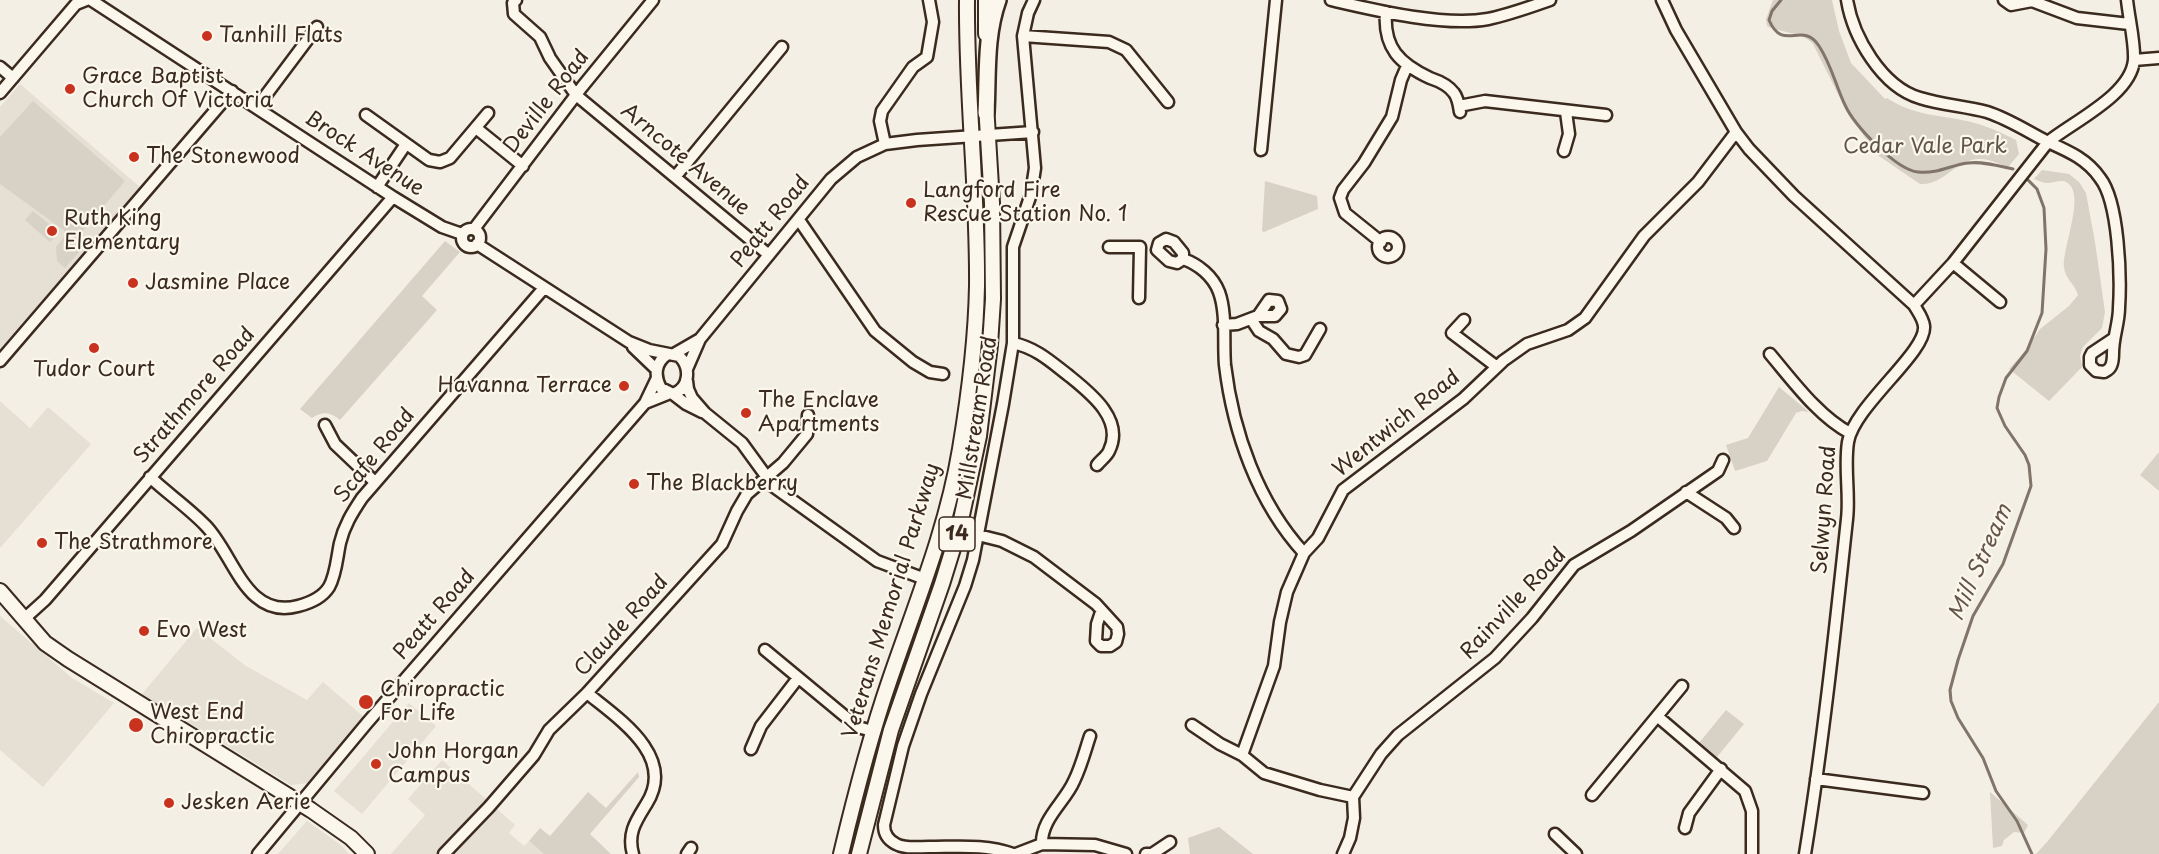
<!DOCTYPE html>
<html>
<head>
<meta charset="utf-8">
<style>
  body { margin:0 }
  canvas { display:block; background:#f3efe4 }
</style>
</head>
<body>
<canvas width="2159" height="854"></canvas>
<script>
const context = document.querySelector('canvas').getContext('2d');
context.lineJoin = 'round';
function paint(path, color) {
  context.fillStyle = color;
  context.fill(path, 'evenodd');
}
function trace(path, color, width, dash) {
  context.strokeStyle = color;
  context.lineWidth = width;
  context.lineCap = dash ? 'butt' : 'round';
  context.setLineDash(dash || []);
  context.stroke(path);
}
function label(font, color, halo, rows, align = 'center') {
  context.font = font + ' "Playpen Sans",sans-serif';
  context.lineWidth = 4.5;
  context.setLineDash([]);
  context.textBaseline = 'middle';
  context.strokeStyle = halo;
  context.fillStyle = color;
  for (const [text, x, y, turn = 0] of rows) {
    context.save();
    context.translate(x, y);
    context.rotate((+turn || 0) * Math.PI / 180);
    context.textAlign = isNaN(turn) ? turn : align;
    if (halo) context.strokeText(text, 0, 0);
    context.fillText(text, 0, 0);
    context.restore();
  }
}
paint(new Path2D(`
  M20,84l121,104 -141,162v-243z
  M0,401l30,27 18,-21 43,37 -91,104z
  M0,616l72,62 42,25 -71,84 -43,-37z
  M197,628l49,38 61,34 16,-18 41,35 -56,66 -17,2 -149,-91z
  M409,703l27,23 -74,88 -28,-23z
  M442,760l73,65 -6,8 15,13 5,-5 15,13h-153l34,-39 -17,-16z
  M307,821l34,24 8,9h-71z`), '#e5dfd4');
paint(new Path2D(`
  M1773,0h59l7,31 12,32 34,36 2,-1c25,17 52,17 80,23 18,4 33,11 49,19l3,14 -11,13c-8,-3 -19,-8 -27,-8 -25,-1 -37,27 -61,25l-44,-30 -32,-48 -31,-62c-12,-13 -30,-10 -46,-18l-1,-7z
  M33,101l92,80 -49,58 -76,-55v-47z
  M2042,170l27,4 10,8 7,11 9,49 10,70 -3,16 -19,19 -3,9 2,11 -33,34 -40,-32 17,-19 14,-21 29,-23 9,-11c-3,-11 -13,-16 -14,-28 -2,-19 23,-75 2,-85 -5,-3 -13,1 -18,1 -5,0 -9,-2 -14,-4z
  M1265,181l52,15 1,13 -54,23 -2,-1z
  M33,211l26,21 -9,10 -25,-22z
  M64,237l16,14 -15,17 -8,-7 -1,-14z
  M445,241l15,11 -38,44 15,14 -97,110c-10,-8 -17,-9 -28,-2l-12,-9z
  M1779,387l30,25 -7,-1 -6,2 -29,48 -32,10 -9,-26 22,-7z
  M2159,452v39l-19,-16z
  M2159,702v152h-123l11,-12z
  M1726,710l18,14 -27,33 -18,-14z
  M638,772l1,5 -49,57 21,20h-67l-15,-13 11,-13 10,8 38,-44 18,16z
  M1990,792l38,33 -4,8 -10,-1 -10,8 -2,6 -9,2z
  M1219,827l34,27h-63l-2,-16z`), '#d8d1c6');
trace(new Path2D(`
  M1781,0l-9,11 -3,9c14,33 33,0 50,26 12,18 17,40 26,59 9,20 51,65 73,67 21,2 32,-7 50,-9 15,-2 31,3 45,6
  M2028,180l9,9 7,19 2,41 -4,64 -15,38 -21,27 -7,19 -2,11 8,18 20,29 4,10 2,21 -28,78 -30,52 -15,44 -8,30 1,11 7,17 25,40 13,33 21,30 15,33`), '#817468', 3);
const minor = new Path2D(`
  M91,0l302,197 49,30 20,7
  M516,0l-3,3 1,11 26,23 10,21 26,37 193,160
  M1331,0c43,10 113,27 157,19 20,-4 42,-12 62,-19
  M1662,0l14,30 60,102 13,17 45,47 120,109c4,7 9,13 10,21 3,26 -70,80 -76,116 -4,26 2,52 -1,77 -12,112 -24,224 -42,335
  M1847,0c6,37 35,87 73,98 22,7 45,8 67,14 22,7 41,20 61,30 20,9 39,17 52,36 19,24 21,99 19,130 0,15 -6,29 -6,45 0,4 0,9 -2,13 -2,4 -3,4 -7,6l-8,-1 -6,-6v-8l2,-4 21,-14
  M2004,0l7,5 21,-4 45,17 52,6
  M1386,12c-3,36 14,52 44,66 9,3 19,8 24,15 4,5 5,13 6,19
  M1023,36l86,6 17,8 42,52
  M2134,60l25,-2
  M0,67l13,11
  M0,93l76,-89 10,-4
  M1459,106l26,-5 121,14
  M257,107l60,-80
  M366,115l63,45 11,2 10,-4 38,-45
  M476,128l47,38
  M885,144l-5,-23 2,-10 31,-44 14,-10 6,-35 -4,-22
  M1261,150l15,-150
  M1564,151l5,-17 -3,-22
  M675,177l107,-130
  M377,187l29,-43
  M799,220l76,111 38,31 17,10 13,2
  M462 238a9 9 0 1 1 18 0a9 9 0 1 1-18 0Z
  M474,229l108,-142 71,-87
  M1378 247a10 10 0 1 1 20 0a10 10 0 1 1-20 0Z
  M1166,239l8,3 9,11v6l-6,4 -8,-2 -12,-11 2,-7z
  M1381,242l-36,-29 -5,-15 3,-8 21,-27 28,-46 9,-37 6,-14
  M477,244l152,98 20,8 30,6c12,11 11,32 -6,38l-12,-6c-7,-12 -6,-26 7,-34
  M1109,247h31l-1,51
  M1183,259c15,5 30,17 36,33 8,22 4,50 6,73 8,67 33,138 79,188
  M1953,263l47,39
  M1914,305l39,-42 95,-121c26,-21 83,-47 86,-82 1,-17 -5,-41 -7,-60
  M1251,319l8,12 14,8 13,15 13,3 6,-2 15,-26
  M1464,320l-12,13 45,34
  M1223,325l14,-1 21,-8h17l6,-7 -3,-8 -9,-1 -11,16
  M1013,343c23,5 37,18 55,32 21,17 57,44 41,76 -2,5 -8,9 -12,14
  M633,347l24,23
  M674,354l26,-15
  M1770,354c22,26 49,63 80,79
  M0,361l232,-270
  M687,369l13,-30 131,-160 26,-22 28,-13 32,-4 116,-8
  M687,381l1,8 4,9 13,15 37,30 32,44 103,74 48,18
  M673,394l13,10 16,8
  M645,403l25,-10
  M325,425l10,19 40,38
  M150,477c18,17 39,31 56,49 28,29 40,94 92,80 12,-3 24,-8 31,-19 7,-12 8,-30 11,-44 4,-17 12,-30 22,-45l182,-210
  M1686,492l40,26 8,10
  M978,535l24,6 32,16 62,47 21,23 1,7 -2,8 -6,4h-9l-5,-5 1,-17 4,-12
  M24,619l21,-19 348,-403
  M765,650l93,77 14,4
  M587,693c32,26 89,63 60,110 -11,18 -20,30 -14,51
  M1657,716l88,75 7,20v43
  M1192,725l28,19 22,11
  M751,749l10,-23 37,-48
  M1816,779l107,14
  M1592,795l90,-109
  M1353,797l-33,-7 -56,-17 -22,-18 32,-89 6,-44 7,-30 17,-39 14,-15 25,-48 120,-91 40,-38 24,-17 41,-14 17,-12 59,-82 54,-54 38,-50
  M1685,828l4,-15 32,-44
  M1555,834l21,20
  M1042,844c-1,-25 23,-42 32,-63 7,-14 11,-30 16,-45
  M258,854l109,-131 278,-320 12,-25
  M444,854l45,-47 45,-52 15,-25 38,-37 135,-149 15,-33 10,-17 36,-31 24,-29 1,-19
  M687,854l4,-6
  M1013,854c-27,-10 -56,-7 -84,-7 -11,0 -24,2 -33,-3 -8,-4 -12,-10 -12,-19l19,-79 18,-52 44,-108 8,-26 30,-156 10,-61v-96l18,-53 4,-26 -12,-132 5,-23 6,-13
  M1016,854l26,-10 53,1 31,9
  M1146,854h6l18,-12
  M1343,854l7,-16 4,-20 -1,-21 28,-43 17,-19 97,-77 37,-40 42,-53 57,-34 87,-60 5,-11`);
const major = new Path2D(`
  M986,34v-34
  M0,591l45,52 23,16 243,151 40,28 16,16
  M841,854c14,-59 29,-117 49,-175 26,-76 57,-151 70,-230 9,-54 16,-109 17,-163 1,-95 -11,-191 -10,-286
  M859,854l32,-124 51,-146 17,-55 20,-93 11,-91 3,-46 -1,-96 -6,-99`);
const highway = new Path2D(`
  M986,113c2,-38 -1,-77 12,-113`);
trace(minor, '#3b2a1e', 15);
trace(major, '#3b2a1e', 18);
trace(highway, '#3b2a1e', 20);
trace(minor, '#fbf7ec', 10);
trace(major, '#fbf7ec', 14);
trace(highway, '#fbf7ec', 15);
for (const [x, y, r, color] of [
  [207,36,6,"#c8321e"],
  [70,89,6,"#c8321e"],
  [134,157,6,"#c8321e"],
  [911,203,6,"#c8321e"],
  [52,231,6,"#c8321e"],
  [133,283,6,"#c8321e"],
  [94,348,6,"#c8321e"],
  [624,386,6,"#c8321e"],
  [746,413,6,"#c8321e"],
  [634,484,6,"#c8321e"],
  [42,543,6,"#c8321e"],
  [144,631,6,"#c8321e"],
  [366,702,8,"#c8321e"],
  [136,725,8,"#c8321e"],
  [376,764,6,"#c8321e"],
  [169,803,6,"#c8321e"]
]) {
  const dot = new Path2D();
  dot.arc(x, y, r, 0, 2 * Math.PI);
  context.fillStyle = color;
  context.fill(dot);
  trace(dot, '#fbf7ec', 2);
}
for (const [x, y, w] of [
  [957,534,36]
]) {
  const box = new Path2D();
  box.roundRect(x - w / 2, y - 17, w, 34, 4.5);
  context.fillStyle = '#fbf7ec';
  context.fill(box);
  trace(box, '#3b2a1e', 1.5);
}
label('bold 20px', '#3b2a1e', null, [
  ["14",957,534]
]);
label('21px', '#3b2a1e', '#fbf7ec', [
  ["Tanhill Flats",219,36],
  ["Grace Baptist",82,77],
  ["Church Of Victoria",82,101],
  ["The Stonewood",146,157],
  ["Langford Fire",923,191],
  ["Rescue Station No. 1",923,215],
  ["Ruth King",64,219],
  ["Elementary",64,243],
  ["Jasmine Place",145,283],
  ["Tudor Court",94,370,"center"],
  ["Havanna Terrace",612,386,"right"],
  ["The Enclave",758,401],
  ["Apartments",758,425],
  ["The Blackberry",646,484],
  ["The Strathmore",54,543],
  ["Evo West",156,631],
  ["Chiropractic",380,690],
  ["For Life",380,714],
  ["West End",150,713],
  ["Chiropractic",150,737],
  ["John Horgan",388,752],
  ["Campus",388,776],
  ["Jesken Aerie",181,803]
], 'left');
label('21px', '#3b2a1e', '#fbf7ec', [
  ["Deville Road",547,102,-52],
  ["Brock Avenue",364,154,33],
  ["Arncote Avenue",685,160,40],
  ["Peatt Road",771,222,-51],
  ["Strathmore Road",195,396,-49],
  ["Millstream Road",978,418,-81],
  ["Wentwich Road",1397,424,-39],
  ["Scafe Road",375,456,-51],
  ["Selwyn Road",1825,510,-86],
  ["Veterans Memorial Parkway",892,601,-73],
  ["Rainville Road",1514,604,-47],
  ["Peatt Road",435,615,-49],
  ["Claude Road",622,626,-48]
]);
label('21px', '#625448', '#fbf7ec', [
  ["Cedar Vale Park",1925,147]
]);
label('italic 22px', '#645549', '#fbf7ec', [
  ["Mill Stream",1981,563,-66]
]);
</script>
</body>
</html>
